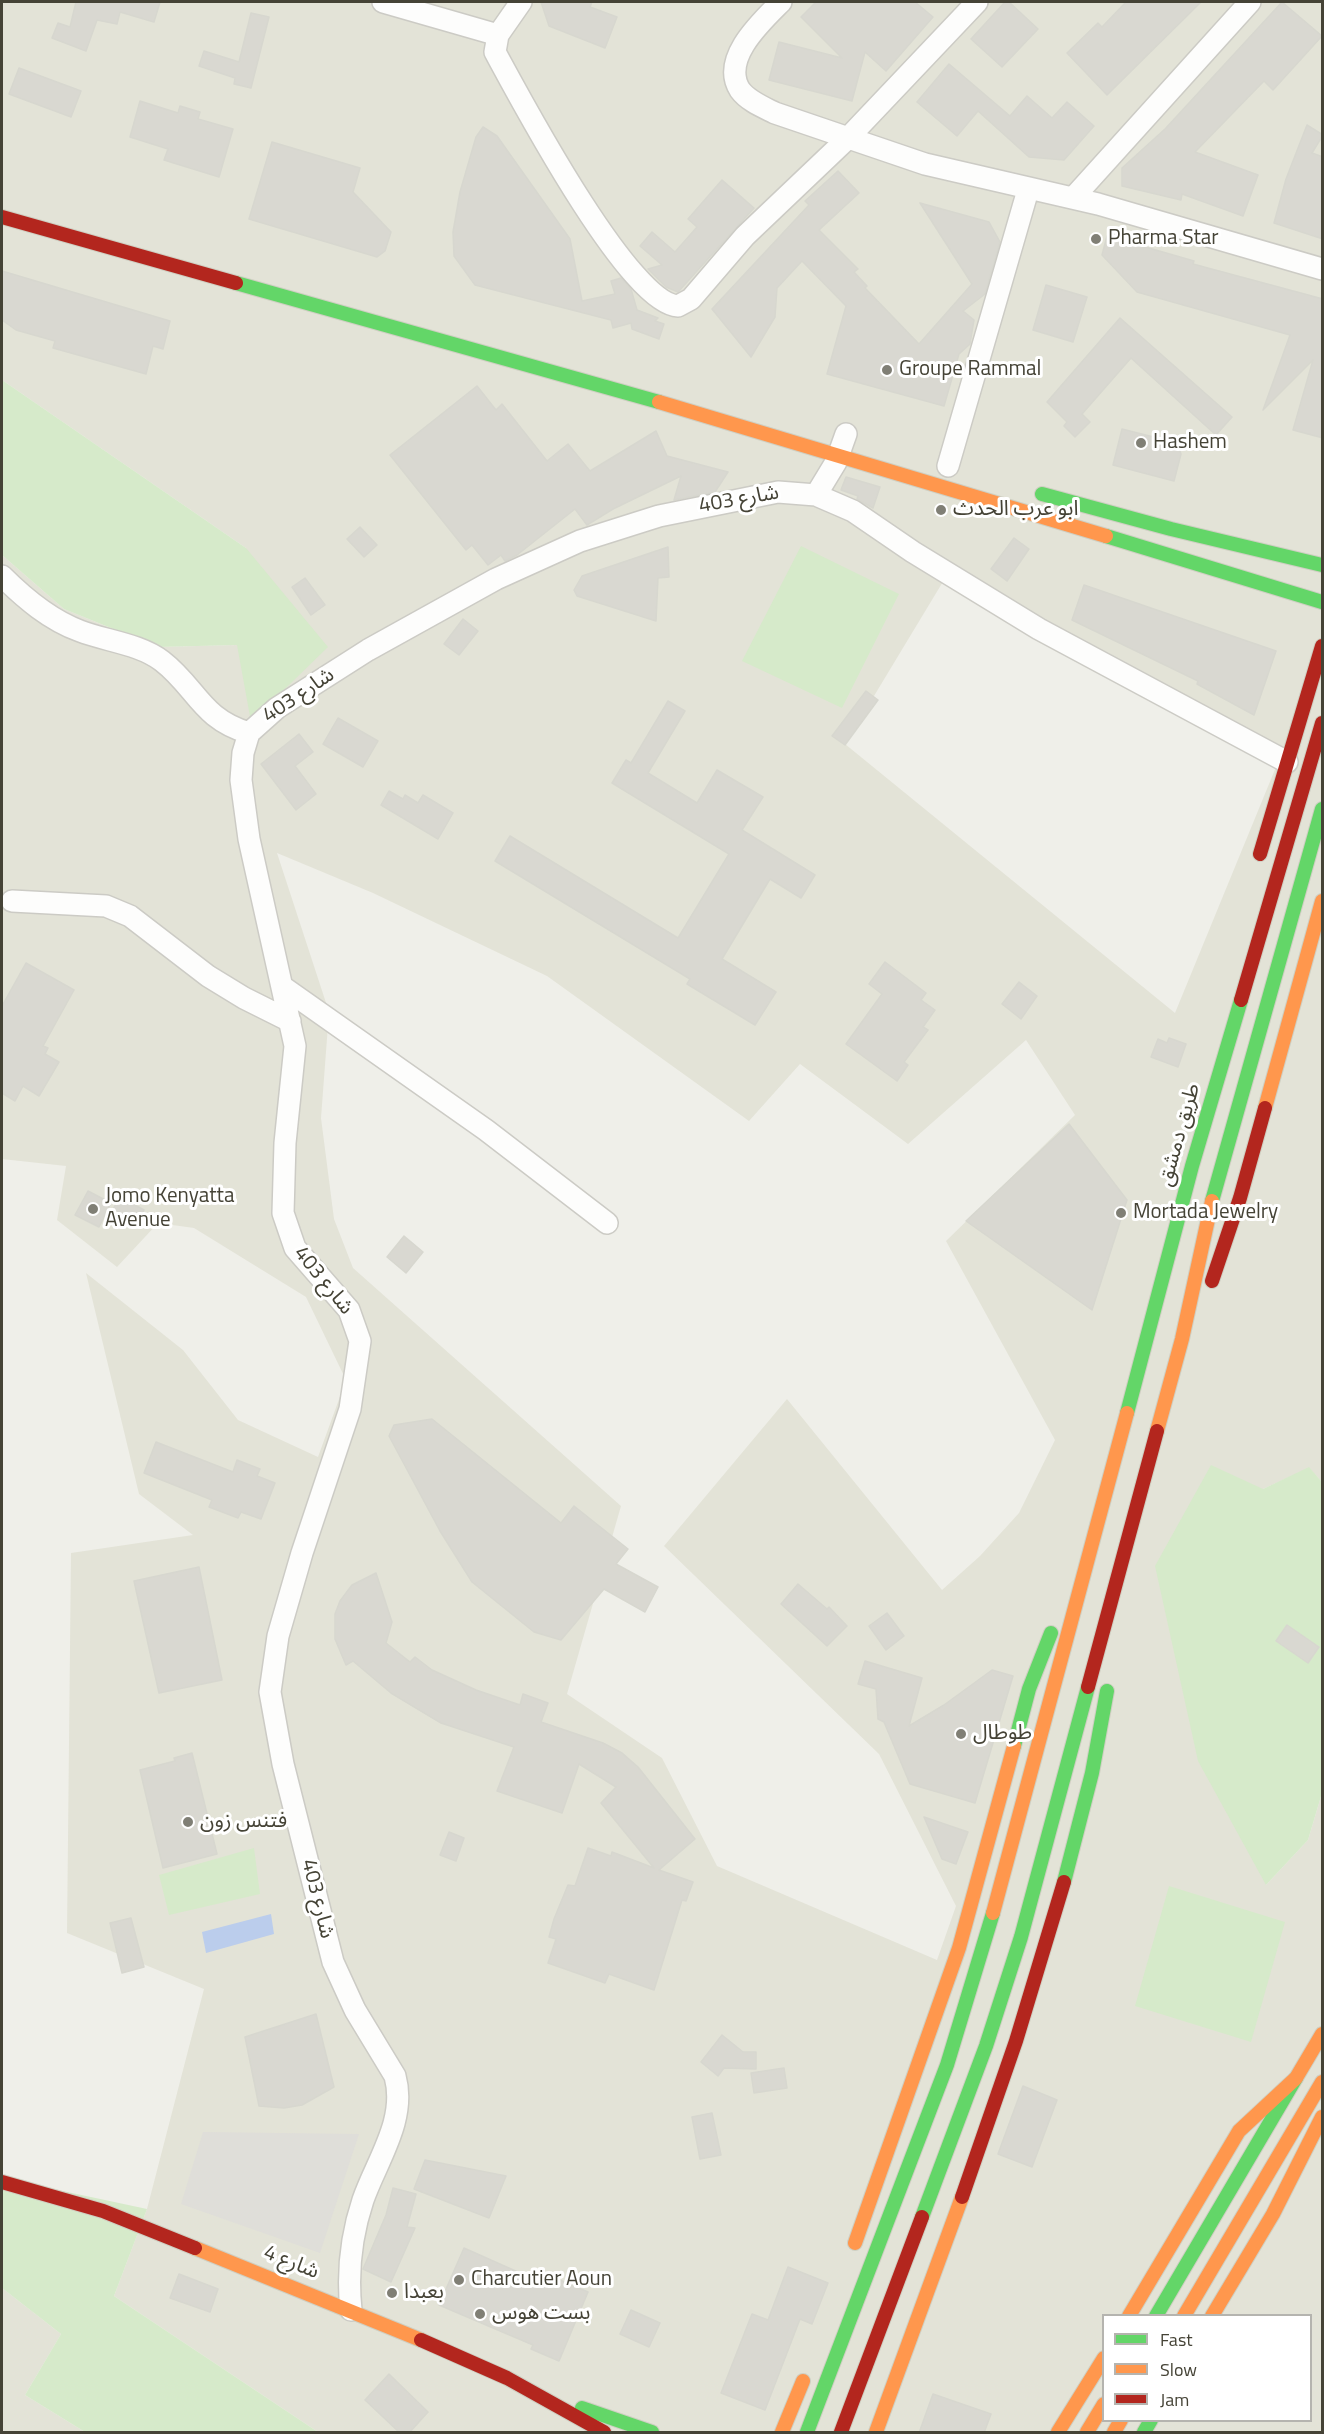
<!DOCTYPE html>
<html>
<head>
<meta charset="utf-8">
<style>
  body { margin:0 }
  #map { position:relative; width:1324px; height:2434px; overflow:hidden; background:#efefe9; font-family:"Titillium Web",sans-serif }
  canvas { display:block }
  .frame { position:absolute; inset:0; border:3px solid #454336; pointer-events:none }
  .legend { position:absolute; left:1102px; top:2314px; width:210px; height:108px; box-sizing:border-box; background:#fff; border:2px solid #b5b4af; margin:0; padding:8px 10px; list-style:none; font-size:18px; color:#454336 }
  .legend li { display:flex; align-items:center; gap:12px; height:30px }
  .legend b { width:30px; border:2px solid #b5b4af }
</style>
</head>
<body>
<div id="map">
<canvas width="1324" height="2434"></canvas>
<div class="frame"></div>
<ul class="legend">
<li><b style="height:8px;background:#63d668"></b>Fast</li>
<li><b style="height:8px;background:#ff974d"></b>Slow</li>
<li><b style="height:8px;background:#b3261e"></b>Jam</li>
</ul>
</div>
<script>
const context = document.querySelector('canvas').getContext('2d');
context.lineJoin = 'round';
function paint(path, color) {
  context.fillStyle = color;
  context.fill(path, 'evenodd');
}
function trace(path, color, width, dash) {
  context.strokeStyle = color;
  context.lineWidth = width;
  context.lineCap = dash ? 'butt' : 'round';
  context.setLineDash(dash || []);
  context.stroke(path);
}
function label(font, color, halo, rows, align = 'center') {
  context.font = font + ' "Titillium Web","Noto Sans Arabic",sans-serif';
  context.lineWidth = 6;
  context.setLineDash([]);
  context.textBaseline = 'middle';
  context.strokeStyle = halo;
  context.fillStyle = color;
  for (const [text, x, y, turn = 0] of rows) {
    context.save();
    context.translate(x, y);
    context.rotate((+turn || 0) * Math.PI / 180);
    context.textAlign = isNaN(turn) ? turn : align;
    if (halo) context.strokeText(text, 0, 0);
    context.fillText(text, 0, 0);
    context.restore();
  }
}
paint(new Path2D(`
  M2,2h1320v1480l-13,-14 -46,21 3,396 42,-45 14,-47v639h-1004l-204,-136 33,-87 57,-220 -137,-56 4,-380 122,-18 -54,-41 -53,-221 97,77 55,70 80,37 28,-77 -40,-83 -112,-69 -36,-5 -41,44 -60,-47 9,-54 -64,-7v-604l62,54 94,38 79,-2 9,-97 -244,-168zM944,580l332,187 -101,246 -330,-269zM277,853l96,40 174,83 202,145 51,-57 108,80 118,-104 49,75 -129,126 109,199 -36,73 -39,43 -38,34 -155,-191 -123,147 215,208 77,152 -19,54 -220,-94 -55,-108 -95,-64 54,-188 -268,-238 -19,-49 -13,-101 8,-106zM1104,2316h206v104h-206z
  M2,2288l59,46 -36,61 60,37h-83z`), '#e3e3d7');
paint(new Path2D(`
  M2,380l244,168 82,99 -77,75 -14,-77 -79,2 -94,-38 -62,-54z
  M801,546l98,48 -57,114 -100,-47z
  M1211,1465l52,24 46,-22 13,15v311l-14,47 -42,45 -68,-124 -43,-195z
  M254,1848l6,46 -91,21 -10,-40z
  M1169,1886l116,36 -34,120 -116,-36z
  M2,2178l145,31 -33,87 204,136h-233l-60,-37 36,-61 -59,-46z`), '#d6eaca');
paint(new Path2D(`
  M203,2132l156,2 -39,119 -139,-49z`), '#dfded9');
paint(new Path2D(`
  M271,1914l3,20 -68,19 -4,-21z`), '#bbcdec');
const building = new Path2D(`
  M76,2h84l-6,20 -34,-10 -3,12 -20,-4 -11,31 -34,-13 6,-15 12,4z
  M541,2h51l-2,5 27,10 -12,31 -56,-22z
  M816,2h99l18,15 -47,54 -21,-19 -13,49 -83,-21 10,-38 63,16 -41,-41z
  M1005,2h4l29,27 -36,38 -31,-28z
  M1126,2h75l-94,93 -40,-42 31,-30 4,4z
  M1282,2l40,34 -49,54 -9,-9 -69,71 63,23 -15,41 -61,-22 -1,6 -59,-14v-18l43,-39z
  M251,13l18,4 -18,71 -17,-4 1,-6 -36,-12 5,-15 35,11z
  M949,64l61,52 17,-20 25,22 15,-16 27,24 -30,34 -35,-3 -51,-46 -21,25 -40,-34z
  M19,68l62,23 -10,26 -62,-23z
  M140,101l38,12 2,-7 20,6 -2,7 35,10 -14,48 -55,-17 4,-11 -38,-12z
  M1307,125l16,10 -11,18 11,4v82l-49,-16 12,-44z
  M483,127l14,9 73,103 12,62 33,-7 -4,-13 10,-3 10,11 6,21 21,8 -3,3 9,3 -5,15 -27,-10 -1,-6 -18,5 -2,-8 -136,-35 -21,-29 -1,-24 7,-40 16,-55z
  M272,142l88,26 -7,24 38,40 -6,19 -8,6 -128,-38z
  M838,171l21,22 -40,37 39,39 -4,3 13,14 -2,2 54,56 53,-60 -52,-81 69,19 11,20 -15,52 -22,17 11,9 -4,24 -11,10 -15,52 -117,-32 19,-68 -44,-45 -25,27 -2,29 -24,40 -39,-48 97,-104 -4,-4z
  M722,180l32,28 -76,84 -12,-5 -18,-18 14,-4 -22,-19 12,-14 23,20 22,-25 -9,-8z
  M1107,236l87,25 -1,3 130,35v139l-30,-8 20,-70 -50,50 27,-75 -153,-43 -35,-37z
  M2,271l168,50 -7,28 -10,-3 -7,28 -93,-26 2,-7 -39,-11 -14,-10z
  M1046,285l41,12 -14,45 -40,-12z
  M1120,318l112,99 -16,18 -85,-77 -49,56 8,8 -15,15 -11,-11 3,-4 -20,-20z
  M477,386l19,24 6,-6 45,57 21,-17 22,27 66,-40 11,25 61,16 -13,20 -41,8 7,-24 -68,33 -26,16 -12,-16 -58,46 -12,6 -4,-6 -13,10 -16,-20 -6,5 -76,-95z
  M1122,429l55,14 4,11 -7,27 -61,-16z
  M846,477l34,10 -7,21 -16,-9 1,-3 -17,-6z
  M360,527l17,18 -13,12 -17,-18z
  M1014,538l15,11 -22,32 -16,-12z
  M668,547l1,30 -11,1 -2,43 -79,-25 -3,-6 8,-14z
  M305,578l20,27 -14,10 -19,-28z
  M1084,585l192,66 -22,64 -57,-31 1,-3 -126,-61z
  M463,619l15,12 -19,24 -15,-11z
  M866,691l12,9 -33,45 -13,-9z
  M668,701l17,10 -37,62 49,30 20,-33 46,27 -21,33 73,45 -14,23 -31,-19 -48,80 54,33 -21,33 -68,-41 3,-5 -195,-118 15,-25 168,102 51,-84 -117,-71 14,-23 5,3z
  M338,718l40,23 -15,26 -40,-23z
  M299,734l14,18 -18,14 21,28 -20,16 -35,-46z
  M389,791l14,8 2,-4 13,8 5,-8 30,18 -15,26 -57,-34z
  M885,962l41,31 -5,7 14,10 -12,17 5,3 -24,32 4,3 -11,16 -51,-37 36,-50 -13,-10z
  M26,963l48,27 -31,56 5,2 -3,6 14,8 -20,34 -16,-10 -8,15 -13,-8v-87z
  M1019,982l18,14 -16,23 -19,-15z
  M1169,1038l17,6 -8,23 -27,-10 7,-18 9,4z
  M1069,1124l58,76 -35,110 -126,-89z
  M88,1191l23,12 -12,24 -24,-12z
  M120,1197l24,13 -7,14 -25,-13z
  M404,1236l19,16 -17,21 -19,-16z
  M432,1419l129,104 13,-17 54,43 -12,15 42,23 -13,25 -41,-23 -43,51 -27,-8 -62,-50 -32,-51 -51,-95 5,-11z
  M156,1442l77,30 4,-12 23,9 -3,7 18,7 -14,36 -20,-7 -3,6 -29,-11 3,-7 -68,-27z
  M199,1567l23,113 -63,13 -25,-112z
  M376,1573l16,49 -6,21 24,19 5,-5 17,13 44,20 44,15 3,-11 25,9 -7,19 62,21 19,10 16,14 57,72 -36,31 34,12 -7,19 -4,-1 -28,90 -45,-16 -4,9 -57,-20 8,-24 -7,-2 5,-18 14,-34 7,1 13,-38 23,8 1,-4 42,16 -53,-65 15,-16 -37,-23 -17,49 -65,-22 17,-44 -73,-24 -50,-30 -38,-32 -7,4 -11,-26v-25l5,-13 12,-16z
  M798,1584l29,25 2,-2 18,19 -20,20 -46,-42z
  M887,1613l17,23 -18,14 -17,-24z
  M1287,1625l32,22 -11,16 -32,-22z
  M865,1661l57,17 -13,48 35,-21 48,-35 21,6 -38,127 -65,-19 -26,-62 -6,-3 -2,-30 -18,-5z
  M192,1753l25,101 -54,14 -23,-98 35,-9 -1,-3z
  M924,1817l44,15 -12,32 -14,-5z
  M449,1832l15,6 -8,23 -16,-6z
  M131,1918l13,49 -22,6 -12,-50z
  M316,2014l18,73 -32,18 -18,3 -25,-2 -14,-69z
  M722,2035l21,17h13v17l-32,-1 -6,8 -17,-14z
  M784,2068l3,20 -33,5 -3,-20z
  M1023,2086l34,14 -25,67 -34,-13z
  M712,2113l9,42 -21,4 -8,-42z
  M425,2160l81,16 -17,42 -75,-29z
  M393,2188l23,6 -9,33 8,1 -24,54 -28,-13 23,-54z
  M464,2248l92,41 4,-9 28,12 -29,69 -28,-12 2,-4 -94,-40z
  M788,2267l40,16 -16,41 -12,-5 -35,91 -44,-17 31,-79 16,6z
  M179,2274l39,15 -8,23 -40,-14z
  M631,2310l29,13 -11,24 -29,-13z
  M389,2374l39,38 -19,21h-9l-35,-33z
  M933,2394l58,20 -7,19h-65z`);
paint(building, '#d9d8d1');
trace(building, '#d7d7cf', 1.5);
const street = new Path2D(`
  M383,2l115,33
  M521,2l-23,33 -3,17c25,46 134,252 183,254l13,-7 54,-63 103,-98 129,-136
  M781,2c-19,19 -61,57 -41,88 8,11 23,17 35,23l150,51 173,40 224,65
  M1073,198l177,-196
  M948,466l80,-276
  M816,495l20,-33 10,-28
  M2,576c23,23 48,44 78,55 26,10 60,13 82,30 35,27 39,58 87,72
  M12,901l94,5 24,10 78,60 36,22 46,23
  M283,987l203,143 121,93
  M351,2310c-4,-38 0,-74 12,-110 14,-40 44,-80 32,-124l-40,-66 -22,-48 -50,-198 -13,-72 8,-56 24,-83 48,-144 10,-68 -11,-31 -54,-62 -12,-35 2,-70 10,-97 -46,-207 -8,-59 2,-27 6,-20 28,-25 91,-58 128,-71 84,-38 79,-25 119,-24 38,3 37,16 60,41 126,77 248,133`);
const fast = new Path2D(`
  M236,283l423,119
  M1042,494l129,35 151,36
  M1106,536l216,66
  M1212,1201l110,-392
  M1127,1413l65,-247 49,-166
  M1014,1746l15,-57 22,-56
  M1064,1882l28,-109 15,-82
  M922,2217l64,-171 35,-109 67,-250
  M1156,2316l140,-238
  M582,2408l70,24
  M807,2432l140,-367 46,-152
  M1144,2432l7,-12`);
const slow = new Path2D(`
  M659,402l447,134
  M1265,1108l57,-207
  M1157,1431l25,-92 30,-138
  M993,1913l134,-500
  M855,2243l104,-295 55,-202
  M195,2248l226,92
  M1129,2316l110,-185 57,-53 26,-44
  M1184,2316l138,-234
  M1212,2316l61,-102 49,-97
  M782,2432l21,-51
  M876,2432l86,-235
  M1058,2432l46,-74
  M1087,2432l17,-28
  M1114,2432l7,-12`);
const jam = new Path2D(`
  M2,217l234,66
  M1260,854l62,-208
  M1241,1000l81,-277
  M1212,1281l28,-83 25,-90
  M1088,1687l69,-256
  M2,2182l101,29 92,37
  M962,2197l54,-156 48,-159
  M421,2340l86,38 97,54
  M841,2432l81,-215`);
trace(street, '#cccbc5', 24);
trace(fast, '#cfcfc2', 16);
trace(slow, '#cfcfc2', 16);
trace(jam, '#cfcfc2', 16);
trace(street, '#fdfdfc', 21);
trace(fast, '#63d668', 14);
trace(slow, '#ff974d', 14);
trace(jam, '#b3261e', 14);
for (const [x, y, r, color] of [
  [1096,239,6,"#807f75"],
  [887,370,6,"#807f75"],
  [1141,443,6,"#807f75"],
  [941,510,6,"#807f75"],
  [93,1209,6,"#807f75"],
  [1121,1213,6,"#807f75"],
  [961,1734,6,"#807f75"],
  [188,1822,6,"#807f75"],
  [459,2280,6,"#807f75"],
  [392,2293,6,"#807f75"],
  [480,2314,6,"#807f75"]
]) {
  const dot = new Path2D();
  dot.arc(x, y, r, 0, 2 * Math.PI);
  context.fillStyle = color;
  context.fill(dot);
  trace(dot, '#fff', 2);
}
label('21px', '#454336', '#fff', [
  ["Pharma Star",1108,239],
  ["Groupe Rammal",899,370],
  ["Hashem",1153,443],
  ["ابو عرب الحدث",953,510],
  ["Jomo Kenyatta",105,1197],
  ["Avenue",105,1221],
  ["Mortada Jewelry",1133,1213],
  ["طوطال",973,1734],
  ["فتنس زون",200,1822],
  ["Charcutier Aoun",471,2280],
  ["بعبدا",404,2293],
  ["بست هوس",492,2314]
], 'left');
label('21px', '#454336', '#fff', [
  ["شارع 403",739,500,-10],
  ["شارع 403",299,696,-34],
  ["طريق دمشق",1180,1135,-74],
  ["شارع 403",323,1281,51],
  ["شارع 403",317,1899,76],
  ["شارع 4",291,2263,22]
]);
</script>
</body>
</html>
